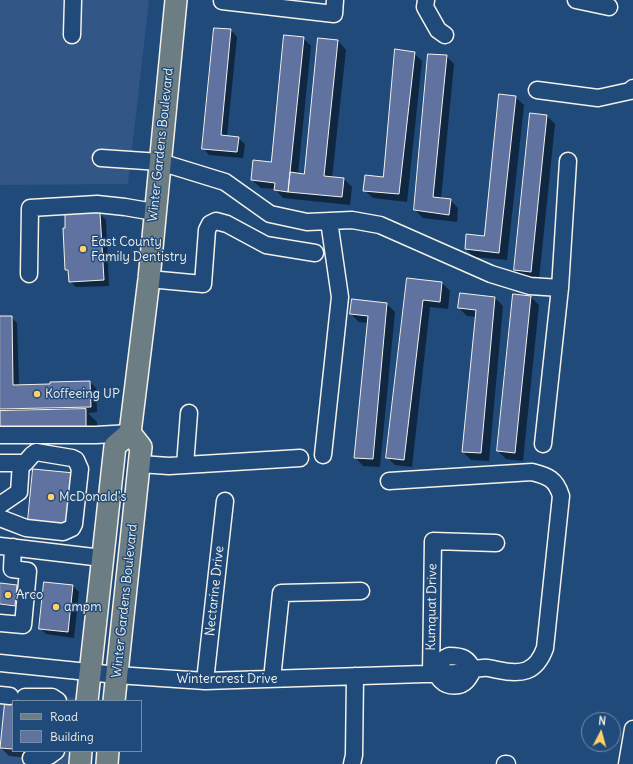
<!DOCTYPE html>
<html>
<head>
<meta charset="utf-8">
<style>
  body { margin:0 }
  #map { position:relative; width:633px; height:764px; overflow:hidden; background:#1f4a7a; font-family:Delius,sans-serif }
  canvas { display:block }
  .legend { position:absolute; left:12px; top:700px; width:130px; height:52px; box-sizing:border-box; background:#1f4a7a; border:1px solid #748da6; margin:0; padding:5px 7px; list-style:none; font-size:12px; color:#f4f1e8 }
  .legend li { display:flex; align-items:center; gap:8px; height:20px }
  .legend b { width:20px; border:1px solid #748da6 }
  .north { position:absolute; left:581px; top:712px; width:40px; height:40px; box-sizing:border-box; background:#1f4a7a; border:1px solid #748da6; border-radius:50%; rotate:6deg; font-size:11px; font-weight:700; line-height:16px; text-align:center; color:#f4f1e8 }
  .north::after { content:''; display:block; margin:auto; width:14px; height:18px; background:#ffd166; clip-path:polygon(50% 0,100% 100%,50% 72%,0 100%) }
</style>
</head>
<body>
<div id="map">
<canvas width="633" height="764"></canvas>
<ul class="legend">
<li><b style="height:5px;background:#6c7e84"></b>Road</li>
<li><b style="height:11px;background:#6072a0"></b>Building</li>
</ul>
<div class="north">N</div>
</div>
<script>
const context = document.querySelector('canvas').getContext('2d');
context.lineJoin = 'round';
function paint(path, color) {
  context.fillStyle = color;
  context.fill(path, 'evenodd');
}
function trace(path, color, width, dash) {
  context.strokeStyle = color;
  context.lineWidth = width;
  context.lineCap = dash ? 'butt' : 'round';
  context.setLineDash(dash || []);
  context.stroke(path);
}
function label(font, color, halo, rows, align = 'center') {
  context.font = font + ' Delius,sans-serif';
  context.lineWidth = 3;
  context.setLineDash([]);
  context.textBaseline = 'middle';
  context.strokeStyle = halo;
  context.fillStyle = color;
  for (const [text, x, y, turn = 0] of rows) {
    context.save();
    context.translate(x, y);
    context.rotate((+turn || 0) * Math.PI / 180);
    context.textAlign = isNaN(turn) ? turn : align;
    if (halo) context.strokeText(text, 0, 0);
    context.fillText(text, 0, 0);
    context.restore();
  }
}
paint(new Path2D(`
  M0,0h149l-21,184 -128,1z
  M0,689l75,9v3h-62v50h56l-1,13h-68z`), '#325685');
paint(new Path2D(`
  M215,29l16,1 6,7 -10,100 11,1 7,6 -2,14 -34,-3 -6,-7z
  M303,38l8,8 -13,128 7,1 33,-134 8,9 -14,128 12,1 8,8 -2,18 -67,-7 -8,-9 -14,-1 -9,-8 20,-17z
  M414,53l8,8 -15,141 -34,-4 -9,-8 20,-12z
  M446,56l8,8 -13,135 9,1 8,8 -1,14 -34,-4 -8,-8z
  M515,97l9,8 -17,155 -33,-3 -8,-8 19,-12z
  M547,116l8,8 -16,156 -16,-2 -8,-8z
  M100,214l6,6 3,66 -33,1 -6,-6 -1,-8 -3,-3z
  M408,279l34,4 8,8 -2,18 -18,-2 -18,160 -17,-2 -8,-8z
  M531,297l8,8 -16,156 -17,-2 -8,-8z
  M495,298l8,8 -14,155 -18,-1 -8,-8 14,-135 -10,-1 -8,-8z
  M387,304l8,8 -15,155 -17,-1 -8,-9 13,-134 -9,-1 -8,-8z
  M0,317h11l6,6 2,63 71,-4 6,6 1,24 -9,1 9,9v16l-97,2z
  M82,482l-5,49 -39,-3 -9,-8z
  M45,583l28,3 6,6 -5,46 -28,-4 -6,-6z
  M0,584l17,2 1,2 -2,19 -16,-2z
  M6,700l7,1v50h48l-1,10 -51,-5 -8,-8z`), '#0007');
const building = new Path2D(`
  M214,28l17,1 -10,106 18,2 -2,15 -35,-3z
  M284,35l20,2 -16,155 -14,-2 1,-7 -24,-3 2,-20 18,2z
  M318,38l20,2 -14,136 20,2 -2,19 -54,-5 2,-20 14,2z
  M395,49l20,3 -16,142 -36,-3 2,-16 18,2z
  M428,54l19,1 -14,142 18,2 -2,16 -35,-5z
  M499,94l17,2 -17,157 -34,-4 1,-15 18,2z
  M530,113l17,2 -16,157 -17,-2z
  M100,213l4,67 -35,2 -1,-12h-3l-2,-42h2v-14z
  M407,278l35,4 -2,20 -17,-2 -19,160 -18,-2z
  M460,293l35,4 -14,156 -19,-1 14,-142 -18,-2z
  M513,294l18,2 -16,157 -18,-2z
  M352,299l35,4 -14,156 -19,-1 14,-142 -18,-2z
  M0,316h12l1,69 37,-1v-2l40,-1 1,26 -91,2z
  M86,409v18l-86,2v-18z
  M33,469l41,4 -4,51 -42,-4z
  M44,582l29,3 -5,47 -29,-3z
  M0,583l17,2 -2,21 -15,-2z
  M11,692l14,1 20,8h-32v48l-13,-1 5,-49z`);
paint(building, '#6072a0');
trace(building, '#f4f1e8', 1);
const minor = new Path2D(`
  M223,0l-1,1 112,13 1,-14
  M426,0l-1,7 13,23 7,5
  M576,0l33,7
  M72,35l1,-35
  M537,90l61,8 32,-7 3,-3
  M101,158l59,4 65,20 45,32 37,8 45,-2 28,5 111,49 39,12 30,2 -17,156
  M29,274l1,-66 67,-4 28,3 29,5
  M149,279l54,5 4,-54 3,-6 6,-3 11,3 39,21 49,8
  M560,288l8,-127
  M0,435h96l34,-2
  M323,455l17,-158 -11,-76
  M0,463h25l7,-8 4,-3 36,6 4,2 4,9 -6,55 -2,4 -9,4 -37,-4 -26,-10
  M140,464l29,2 131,-8
  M185,465l4,-52
  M0,505l19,-13 2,-29
  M0,546l102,12
  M0,623l23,2 5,-54 -16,-2 1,-22
  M449,656c13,0 19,2 24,14 -2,4 -4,8 -7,11 -5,6 -18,6 -24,0 -10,-8 -3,-21 7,-25z
  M0,663l117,12 88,6 250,-8c9,-1 19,-5 28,-5 4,-1 10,1 15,2 23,5 38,3 47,-22l16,-152c-5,-17 -13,-20 -29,-24l-143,9
  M431,674l2,-133 63,2
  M272,679l9,-86 80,-2
  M205,681l20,-180
  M0,695l10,1
  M25,697h27l6,4
  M31,758l18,-2 7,-5
  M352,764l2,-9 1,-79
  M505,764h2
  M627,764l6,-35`);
const major = new Path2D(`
  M87,701l28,-255 15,-13 19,-154 27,-279
  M114,701l27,-254 -11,-14
  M80,764l1,-13
  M107,764l1,-13`);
trace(minor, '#f4f1e8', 19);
trace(major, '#f4f1e8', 24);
trace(minor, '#1f4a7a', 16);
trace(major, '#6c7e84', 21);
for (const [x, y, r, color] of [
  [83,249,4,"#ffd166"],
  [37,394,4,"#ffd166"],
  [51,497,4,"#ffd166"],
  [8,595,4,"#ffd166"],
  [56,607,4,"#ffd166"]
]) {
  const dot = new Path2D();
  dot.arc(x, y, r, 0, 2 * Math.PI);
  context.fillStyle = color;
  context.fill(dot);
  trace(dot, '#1f4a7a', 1.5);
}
label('13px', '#f4f1e8', '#1f4a7a', [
  ["Winter Gardens Boulevard",161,145,-84],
  ["Nectarine Drive",215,591,-84],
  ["Winter Gardens Boulevard",125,601,-84],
  ["Kumquat Drive",432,607,-89],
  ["Wintercrest Drive",227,679]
]);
label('13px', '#f4f1e8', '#1f4a7a', [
  ["East County",91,242],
  ["Family Dentistry",91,257],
  ["Koffeeing UP",45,394],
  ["McDonald's",59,497],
  ["Arco",16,595],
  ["ampm",64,607]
], 'left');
</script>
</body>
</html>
